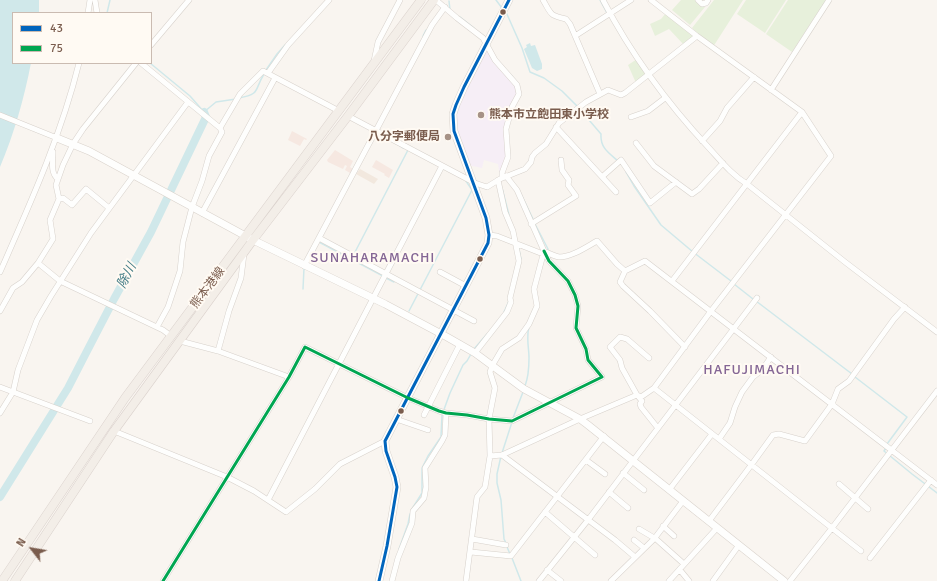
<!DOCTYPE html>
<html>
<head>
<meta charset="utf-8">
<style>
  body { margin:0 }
  #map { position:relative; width:937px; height:581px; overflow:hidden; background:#f9f5f0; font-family:Signika,sans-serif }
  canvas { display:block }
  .legend { position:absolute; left:12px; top:12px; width:140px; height:52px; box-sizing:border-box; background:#fffaf3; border:1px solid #cabbb1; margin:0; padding:5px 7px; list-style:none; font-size:12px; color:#7a5c4d }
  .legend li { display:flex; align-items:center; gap:8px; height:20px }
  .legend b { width:20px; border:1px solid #cabbb1 }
  .north { position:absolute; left:12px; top:529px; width:40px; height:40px; -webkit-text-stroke:3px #fffaf3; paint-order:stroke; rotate:301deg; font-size:11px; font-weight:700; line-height:16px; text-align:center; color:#7a5c4d }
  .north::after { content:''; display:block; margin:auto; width:14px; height:18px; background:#7a5c4d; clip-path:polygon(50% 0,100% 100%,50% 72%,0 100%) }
</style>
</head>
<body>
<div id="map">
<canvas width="937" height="581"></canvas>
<ul class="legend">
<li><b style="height:5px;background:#0065bd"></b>43</li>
<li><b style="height:5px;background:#00a651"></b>75</li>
</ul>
<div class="north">N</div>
</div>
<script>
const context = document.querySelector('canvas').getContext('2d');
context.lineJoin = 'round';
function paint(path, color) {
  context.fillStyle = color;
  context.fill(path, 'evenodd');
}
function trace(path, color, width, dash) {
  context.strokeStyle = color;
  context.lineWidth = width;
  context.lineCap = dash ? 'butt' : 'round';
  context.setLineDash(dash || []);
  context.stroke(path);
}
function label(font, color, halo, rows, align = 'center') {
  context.font = font + ' Signika,"Noto Sans JP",sans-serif';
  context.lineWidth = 4;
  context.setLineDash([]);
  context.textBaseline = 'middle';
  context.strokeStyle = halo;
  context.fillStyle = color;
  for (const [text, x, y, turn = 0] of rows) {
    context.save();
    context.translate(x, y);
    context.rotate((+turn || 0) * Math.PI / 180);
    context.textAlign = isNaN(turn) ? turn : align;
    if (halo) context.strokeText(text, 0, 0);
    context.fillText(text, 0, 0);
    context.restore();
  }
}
paint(new Path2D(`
  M360,169l18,10 -4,5 -18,-10z`), '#f2e8de');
paint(new Path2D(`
  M292,131l15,8 -1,1 -2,-1 -4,7 -12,-6z
  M335,150l18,11 -3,6 3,2 -3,4 -5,-3 2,-4 -2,-1 -2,4 -15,-7 -1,-2z
  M376,160l17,10 -4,8 -5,-3 1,-1 -13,-7z`), '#f6e8e1');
paint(new Path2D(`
  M486,51l2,1 9,14 16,16 5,11 -8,13 -5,16 2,33 -7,22 -2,-13 -14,-4 -2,8 -14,-3 -9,-23 -4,-25 1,-7z`), '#f6eef6');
paint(new Path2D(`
  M681,0h14l10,7 -15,18 -18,-15z
  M714,0h29l-30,47 -21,-19z
  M746,0h40l-21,33 -28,-19z
  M788,0h38l-34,52 -26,-18z
  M666,13l29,23 -11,9 -15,-16 -14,7 -5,-12 11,-5z
  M637,59l10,16 -11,8 -8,-18z`), '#e7f0db');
paint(new Path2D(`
  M0,0h39v13h-26v50h18c-7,36 -17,71 -31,104z
  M530,43l1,3 4,-1 7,19v5l-5,2 -5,-3 -8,-19 3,-2 -1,-2z`), '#d0e8ea');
trace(new Path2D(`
  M496,0l6,8
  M600,0l7,13
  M449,1l1,9
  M506,12l16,36 8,24 14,6 18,13 15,15 24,28c-1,14 8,19 17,27
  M107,13l3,-13
  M460,17l14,11
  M477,31l10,7
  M423,36l3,-6
  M150,63l40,33 14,16 12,-10 20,-3
  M266,70l11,-16 8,-9
  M510,74l7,8
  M239,98c22,-4 15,-8 25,-24
  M391,140l12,8
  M626,172l8,14 27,39 32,27 38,29
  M502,188l7,27
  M520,192l13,27
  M535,224l13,25 -1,2
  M319,242l64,34
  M518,245l3,14
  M354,254l54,-104
  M386,278l8,4
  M734,284l19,15
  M303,289l1,-21
  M756,301l96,73
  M409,311l63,-121 -6,-9
  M504,312l5,-11
  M474,349l13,-15
  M855,377l52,40 -20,27
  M525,386c3,-8 4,-18 4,-28 0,-10 -3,-21 0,-31
  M513,418l10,-26
  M886,448l-2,3 28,23 25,19
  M502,453l10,-31
  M501,456l-4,18v9l4,17 3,39 2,4
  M412,509l10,-16v-25l6,-12 13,-19 1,-22 8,-22 13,-28 4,-4 4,-7
  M507,547l3,7
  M399,549l9,-25 2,-10
  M512,558l9,23`), '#d0e8ea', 1.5);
trace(new Path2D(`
  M0,497l68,-109 18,-35 28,-54 37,-67 55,-115 -2,-5`), '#d0e8ea', 8);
const street = new Path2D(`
  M95,0l2,13
  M436,0l21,18 26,20 12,22 22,25 2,9 -7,13 -6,22 2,28 -6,16v5
  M543,0c9,15 6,15 23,19l4,5 30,70
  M603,0c28,54 65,104 106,148 12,13 23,27 38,36l98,78 92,70
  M698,0l4,4 4,-1 2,-3
  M88,13l2,-13
  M575,36l56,-36
  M151,45l38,-45
  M374,61l4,-19 22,-42
  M136,63l-53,66 -10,15 -10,21 -7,20 3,14 -9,21 3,19 -15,24 22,18 103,49 8,6
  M141,63l79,65 2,4 -13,24 -7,25 -10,26 -9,35 -3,29 -12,36 -11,20
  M268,73l20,-28 41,-45
  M771,90l58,-90
  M0,115l57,23
  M348,116l127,67 12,4 13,-8 25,-10 6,-7 1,-5 3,-4 11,-9 13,-21 27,-21 22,-12 13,5 4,-2 72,-57
  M631,117l17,-6 17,-13
  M556,127l60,65
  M220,128l20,-34 23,-23 76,40
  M702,141l18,-20 7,-13 27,-31
  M636,143l18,23 38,28 7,-5 24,-26
  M53,152c0,9 -3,21 5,27
  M603,176l18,-16 29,43 26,-21
  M59,199l4,-1 9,7 14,-16 23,19
  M202,213l73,-135
  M531,224l45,-28 -8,-11 1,-5 -7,-10 -1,-10
  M489,235l8,1 46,18
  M319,238l155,83
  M544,251c4,2 10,5 15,6 13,0 27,-10 38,-16l20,23 8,7 20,-10 292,224
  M304,266l128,-241 13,-18
  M625,271l-5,11 3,4 27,25 35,36
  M0,272c30,-68 61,-136 79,-209
  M440,272l26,14
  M672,281l130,-169
  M0,311l13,-23 9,-6 16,-19
  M180,341l38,10 71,26
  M218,351l11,-40 12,-33 3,-24
  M475,353l32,-41 4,-10 -1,-4 9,-37 -6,-30 -8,-19 -7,-32
  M649,358l-22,-19 -7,-2 -10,10 10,13 2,8 15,27 5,6 -2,3 1,3 16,20
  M0,387l90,34
  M654,388l207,163
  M0,413l13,-21 5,-22 19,-50 14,-24 40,-63 97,-131
  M424,415l36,-71
  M396,419l32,11
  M114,431l113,46 27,14 32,21 29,-23 25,-25 45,-23
  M719,439l11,-16 5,-16 7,-15 11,-15 9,-7 9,-13
  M502,455l113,85 20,17
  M490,456l12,-1 78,-36 57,-24 4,2 13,-9 57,-77 120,-155 -29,-44 -105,-76 -46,-36
  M586,460l19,14
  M623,473l21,17
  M839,484l29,25
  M669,490l43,-56
  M609,492l19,16
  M268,500l174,-334
  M545,512l50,43
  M709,521l43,-57 21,-29 6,-1 26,7 27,-37 6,-15 11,-8 45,-62 11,-12
  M663,526l11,10
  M639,529l17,10 28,25
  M472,539l34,6
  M634,540l10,8
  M471,552l40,4 93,-120
  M870,558l61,-78
  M547,570l14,11
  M680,570l9,11
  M163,581l126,-204 16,-30 103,51 31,13 7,2 21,2 22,4 23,2 90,-44 -14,-17 -2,-11 -10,-21 2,-22 -3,-11 -7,-14 -19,-20 -5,-10
  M392,581l6,-23 14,-35 1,-12 11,-13 2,-11 -1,-19 17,-27 3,-6 1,-22
  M466,581l11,-84 8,-10 5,-31 -1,-37 6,-31 -5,-16 2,-6 10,-17 17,-11 10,-14 8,-18 -3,-17 10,-38 -27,-61 -11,-14
  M539,581l49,-61 169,-222
  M611,581l43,-42 29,-38
  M669,581l48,-53
  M713,581l26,-36
  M790,581l42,-53 105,-137`);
const secondary = new Path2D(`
  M57,138l32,13 164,89 132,64 62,33 28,16 49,36 56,30 8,6 196,156
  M379,581l8,-35 10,-59 -2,-10 -9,-26 -1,-10 103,-198 1,-8 -3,-17 -32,-87 -1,-17 3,-9 8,-18 45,-87`);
const primary = new Path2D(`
  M2,581l123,-183 296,-398
  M15,581l99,-150 139,-191 95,-124 86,-116`);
trace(street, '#d7d1cb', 6);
trace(secondary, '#d9d2cb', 8);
trace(primary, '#dad1cc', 9);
trace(street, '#fefefd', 5);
trace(secondary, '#fefefd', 7);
trace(primary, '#f3eee8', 8);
trace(new Path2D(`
  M379,581l8,-35 10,-59 -2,-10 -9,-26 -1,-10 103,-198 1,-8 -3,-17 -32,-87 -1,-17 3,-9 8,-18 45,-87`), '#0065bd', 3);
trace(new Path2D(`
  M163,581l126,-204 16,-30 103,51 31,13 7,2 21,2 22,4 23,2 90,-44 -14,-17 -2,-11 -10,-21 2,-22 -3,-11 -7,-14 -19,-20 -5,-10`), '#00a651', 3);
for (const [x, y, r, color] of [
  [503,12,3.5,"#7a5c4d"],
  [481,115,4,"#a69286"],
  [448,137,4,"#a69286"],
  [480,259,3.5,"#7a5c4d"],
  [401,411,3.5,"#7a5c4d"]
]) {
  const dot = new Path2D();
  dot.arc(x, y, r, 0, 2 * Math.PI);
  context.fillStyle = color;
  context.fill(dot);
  trace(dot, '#fffaf3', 1.5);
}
label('bold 12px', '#7a5c4d', '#fffaf3', [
  ["熊本市立飽田東小学校",489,115],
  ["八分字郵便局",440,137,"right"]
], 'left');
label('12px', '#7a5c4d', '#fffaf3', [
  ["熊本港線",208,288,-53]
]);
label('italic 13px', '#437c86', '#fffaf3', [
  ["除川",127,276,-62]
]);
context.letterSpacing = '1px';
label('14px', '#846695', '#fffaf3', [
  ["SUNAHARAMACHI",373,258],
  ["HAFUJIMACHI",752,370]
]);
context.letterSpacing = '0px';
</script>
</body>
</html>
